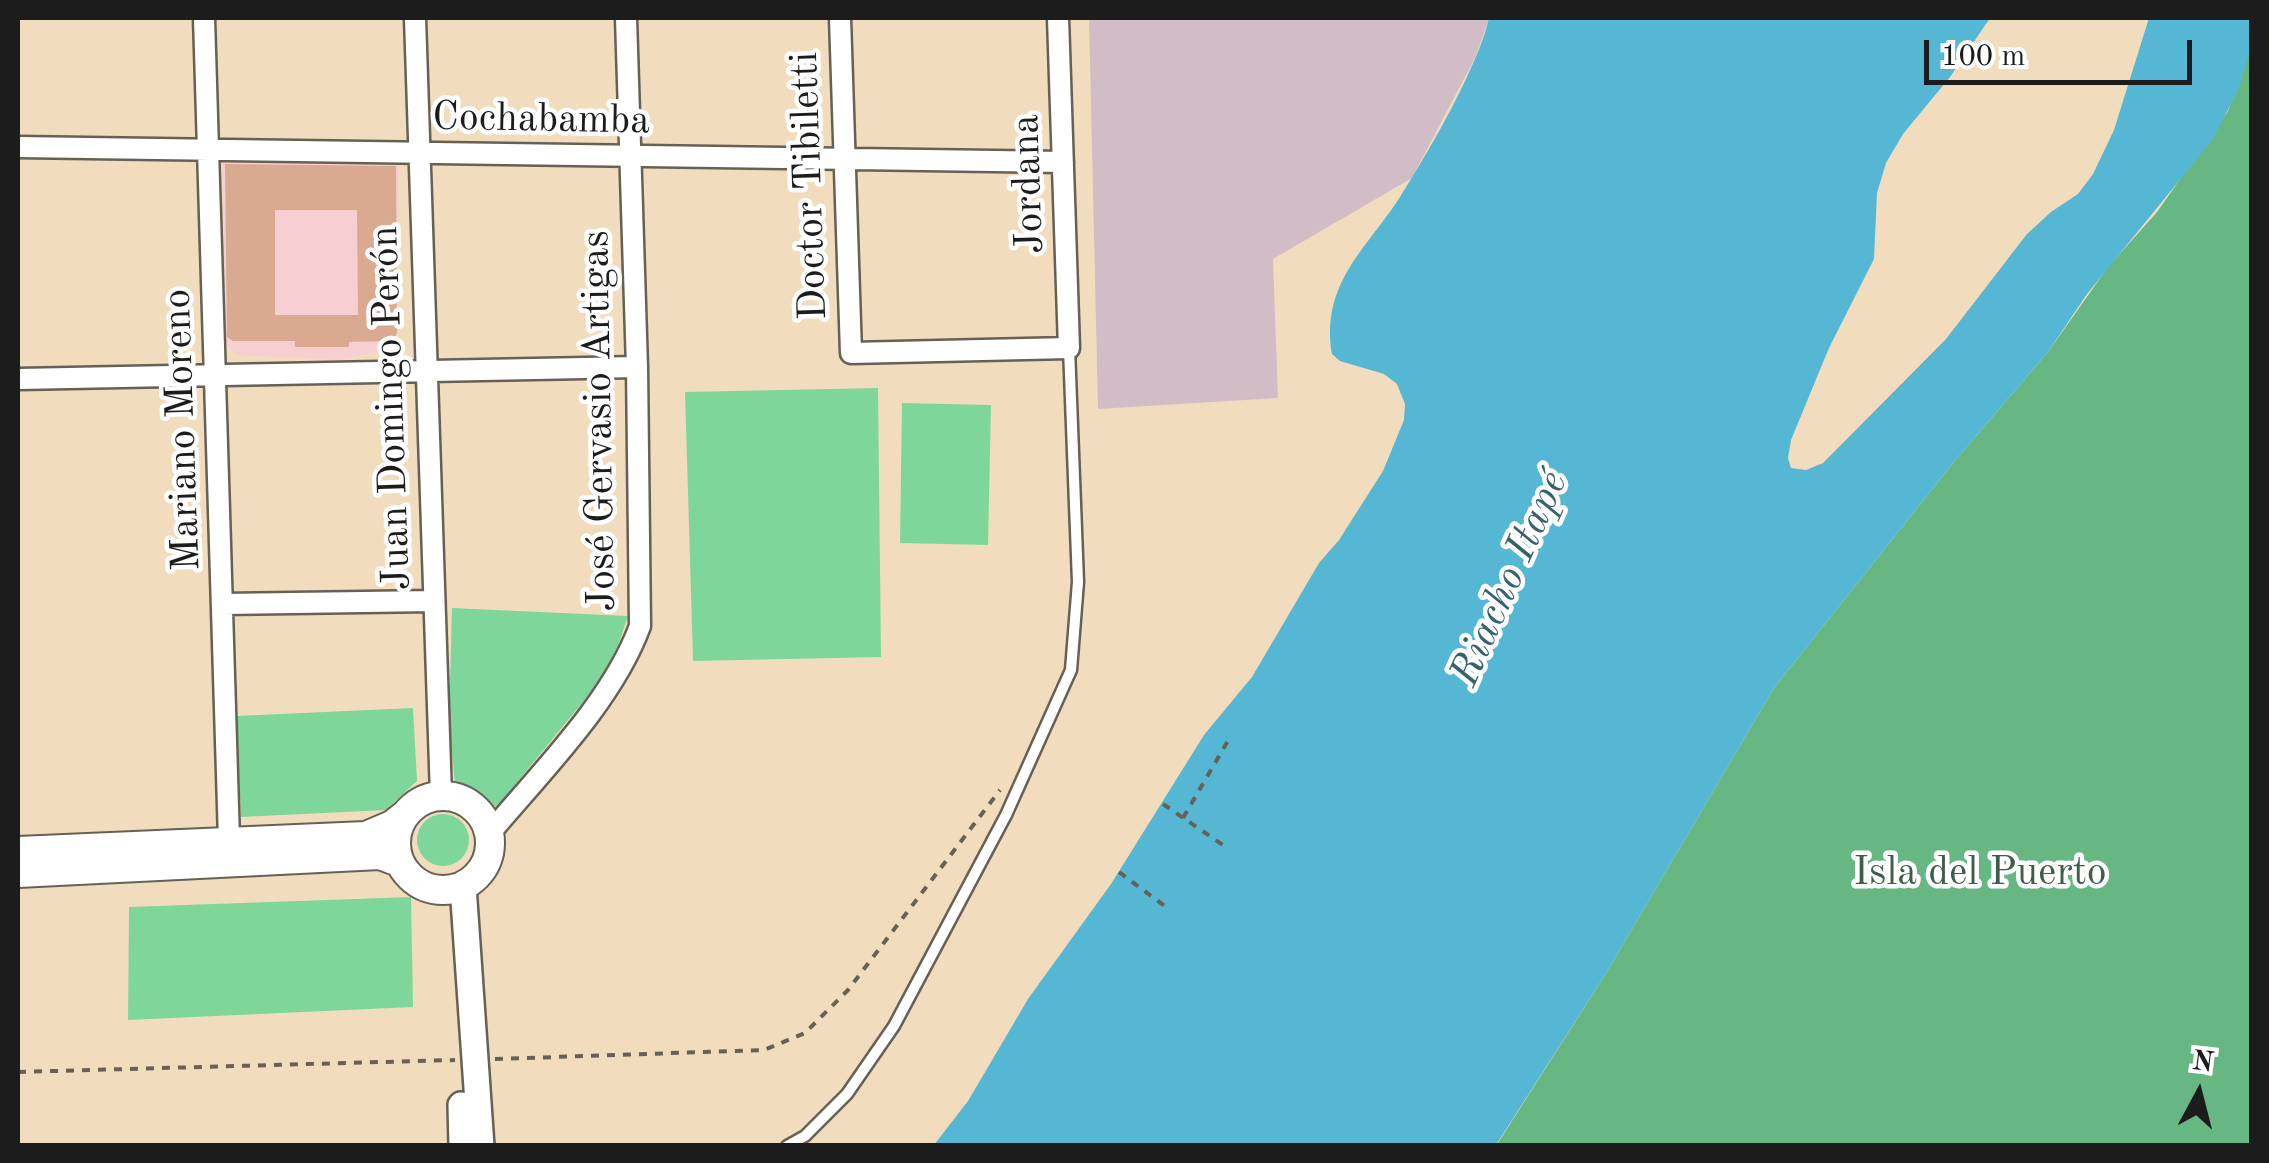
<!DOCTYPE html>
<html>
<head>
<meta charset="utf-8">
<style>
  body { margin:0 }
  #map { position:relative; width:2269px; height:1163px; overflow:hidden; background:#f1ddbe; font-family:"Old Standard TT",serif }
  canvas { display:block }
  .frame { position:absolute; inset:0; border:20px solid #1c1c1c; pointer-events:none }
  .north { position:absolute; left:2149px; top:1043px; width:100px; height:100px; -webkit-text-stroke:8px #fff; paint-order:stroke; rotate:7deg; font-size:28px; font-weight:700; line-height:40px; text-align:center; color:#1c1c1c }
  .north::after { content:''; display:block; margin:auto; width:35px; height:45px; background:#1c1c1c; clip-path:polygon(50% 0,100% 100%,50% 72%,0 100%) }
  .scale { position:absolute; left:1924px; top:40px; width:268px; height:45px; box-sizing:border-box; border:5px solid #1c1c1c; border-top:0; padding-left:12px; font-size:30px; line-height:35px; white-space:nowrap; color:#1c1c1c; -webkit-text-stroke:8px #fff; paint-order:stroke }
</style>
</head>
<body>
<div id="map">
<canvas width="2269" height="1163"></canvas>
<div class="frame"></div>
<div class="north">N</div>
<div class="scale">100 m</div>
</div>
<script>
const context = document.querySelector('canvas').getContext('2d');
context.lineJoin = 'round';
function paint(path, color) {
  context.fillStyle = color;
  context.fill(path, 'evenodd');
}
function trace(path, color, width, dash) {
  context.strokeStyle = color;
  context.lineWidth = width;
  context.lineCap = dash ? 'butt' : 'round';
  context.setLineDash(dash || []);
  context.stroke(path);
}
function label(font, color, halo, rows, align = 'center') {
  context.font = font + ' "Old Standard TT",serif';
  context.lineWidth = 9;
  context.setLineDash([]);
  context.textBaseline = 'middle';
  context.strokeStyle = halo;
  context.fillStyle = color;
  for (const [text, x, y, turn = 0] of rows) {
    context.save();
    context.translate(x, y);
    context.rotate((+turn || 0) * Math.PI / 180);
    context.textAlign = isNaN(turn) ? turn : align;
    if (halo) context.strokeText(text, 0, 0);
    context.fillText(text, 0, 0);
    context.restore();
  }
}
paint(new Path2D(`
  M222,152l177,9 -2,186 -54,13 -107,-5 -11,-11z`), '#f7cfd2');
paint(new Path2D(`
  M1089,18h400l-13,38 -64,122 -139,81 5,139 -180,11z`), '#d2bdc6');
paint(new Path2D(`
  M878,388l3,269 -188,4 -8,-269z
  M902,403l89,2 -3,140 -88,-2z
  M452,608l176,8 -9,27 -19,38 -100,122 -11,7 -16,-18 -18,-8 -6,-63z
  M413,708l4,73 -31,29 -145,7 -4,-101z
  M417 840a26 26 0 1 1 52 0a26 26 0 1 1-52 0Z
  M411,897l2,110 -285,13 1,-113z`), '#7fd69b');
paint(new Path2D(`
  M2251,47v1098l-755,1 109,-171 169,-287 179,-225 95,-111 60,-85 49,-55 71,-101z`), '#67b783');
paint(new Path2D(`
  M1489,18h501l-40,59 -47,57 -17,29 -9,30 -3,66 -45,89 -38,92 -3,18 3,10 15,2 17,-7 123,-124 81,-105 24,-22 27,-18 15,-20 21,-44 35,-112h102v29l-12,41 -26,51 -126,155 -39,58 -95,111 -179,225 -169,287 -109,170h-562l34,-44 60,-102 83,-115 93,-149 48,-58 67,-114 20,-23 44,-69 21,-51 1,-16 -8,-20 -13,-10 -44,-13 -8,-7c-11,-71 33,-103 68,-157 28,-44 78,-130 89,-179z`), '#55b7d4');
paint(new Path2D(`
  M225,164l171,2 1,167 -4,8 -44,1v5h-54v-6h-62l-6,-4zM275,210h82l1,105h-83z`), '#d9aa90');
const service = new Path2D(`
  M787,1146l18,-10 42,-42 47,-68 112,-211 65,-145 7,-88 -9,-234`);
const minor = new Path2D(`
  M204,18l25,822
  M415,18l26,778
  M840,18l11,335 218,-5 -11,-330
  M18,147l1045,15
  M18,379l619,-12
  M223,604l210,-3
  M489,834c52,-62 123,-132 151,-208l-3,-259 -11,-349`);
const tertiary = new Path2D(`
  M463,886l18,260
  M461,1105l1,41`);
const secondary = new Path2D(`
  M396 843a47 47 0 1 1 94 0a47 47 0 1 1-94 0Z
  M18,851l348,-15 26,-11 14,-11
  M18,873l362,-18 19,7`);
trace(service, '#676055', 15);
trace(minor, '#676055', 25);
trace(tertiary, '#676055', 30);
trace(secondary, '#676055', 32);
trace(new Path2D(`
  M1163,804l60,41
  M1183,818l46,-79
  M1119,872l51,38
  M495,1059l269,-9 41,-17 43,-43 152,-200
  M18,1072l437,-12`), '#676055', 4, [8, 8]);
trace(service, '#fff', 10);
trace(minor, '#fff', 20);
trace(tertiary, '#fff', 25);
trace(secondary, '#fff', 28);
label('40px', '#1c1c1c', '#fff', [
  ["Cochabamba",541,120,1],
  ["Jordana",1029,184,-92],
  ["Doctor Tibiletti",810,186,-92],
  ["Juan Domingo Perón",392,408,-92],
  ["José Gervasio Artigas",600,421,-91],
  ["Mariano Moreno",183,430,-92]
]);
label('40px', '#3f5d48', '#fff', [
  ["Isla del Puerto",1980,874]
]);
label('italic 42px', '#36626f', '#fff', [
  ["Riacho Itapé",1510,579,-66]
]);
</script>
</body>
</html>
